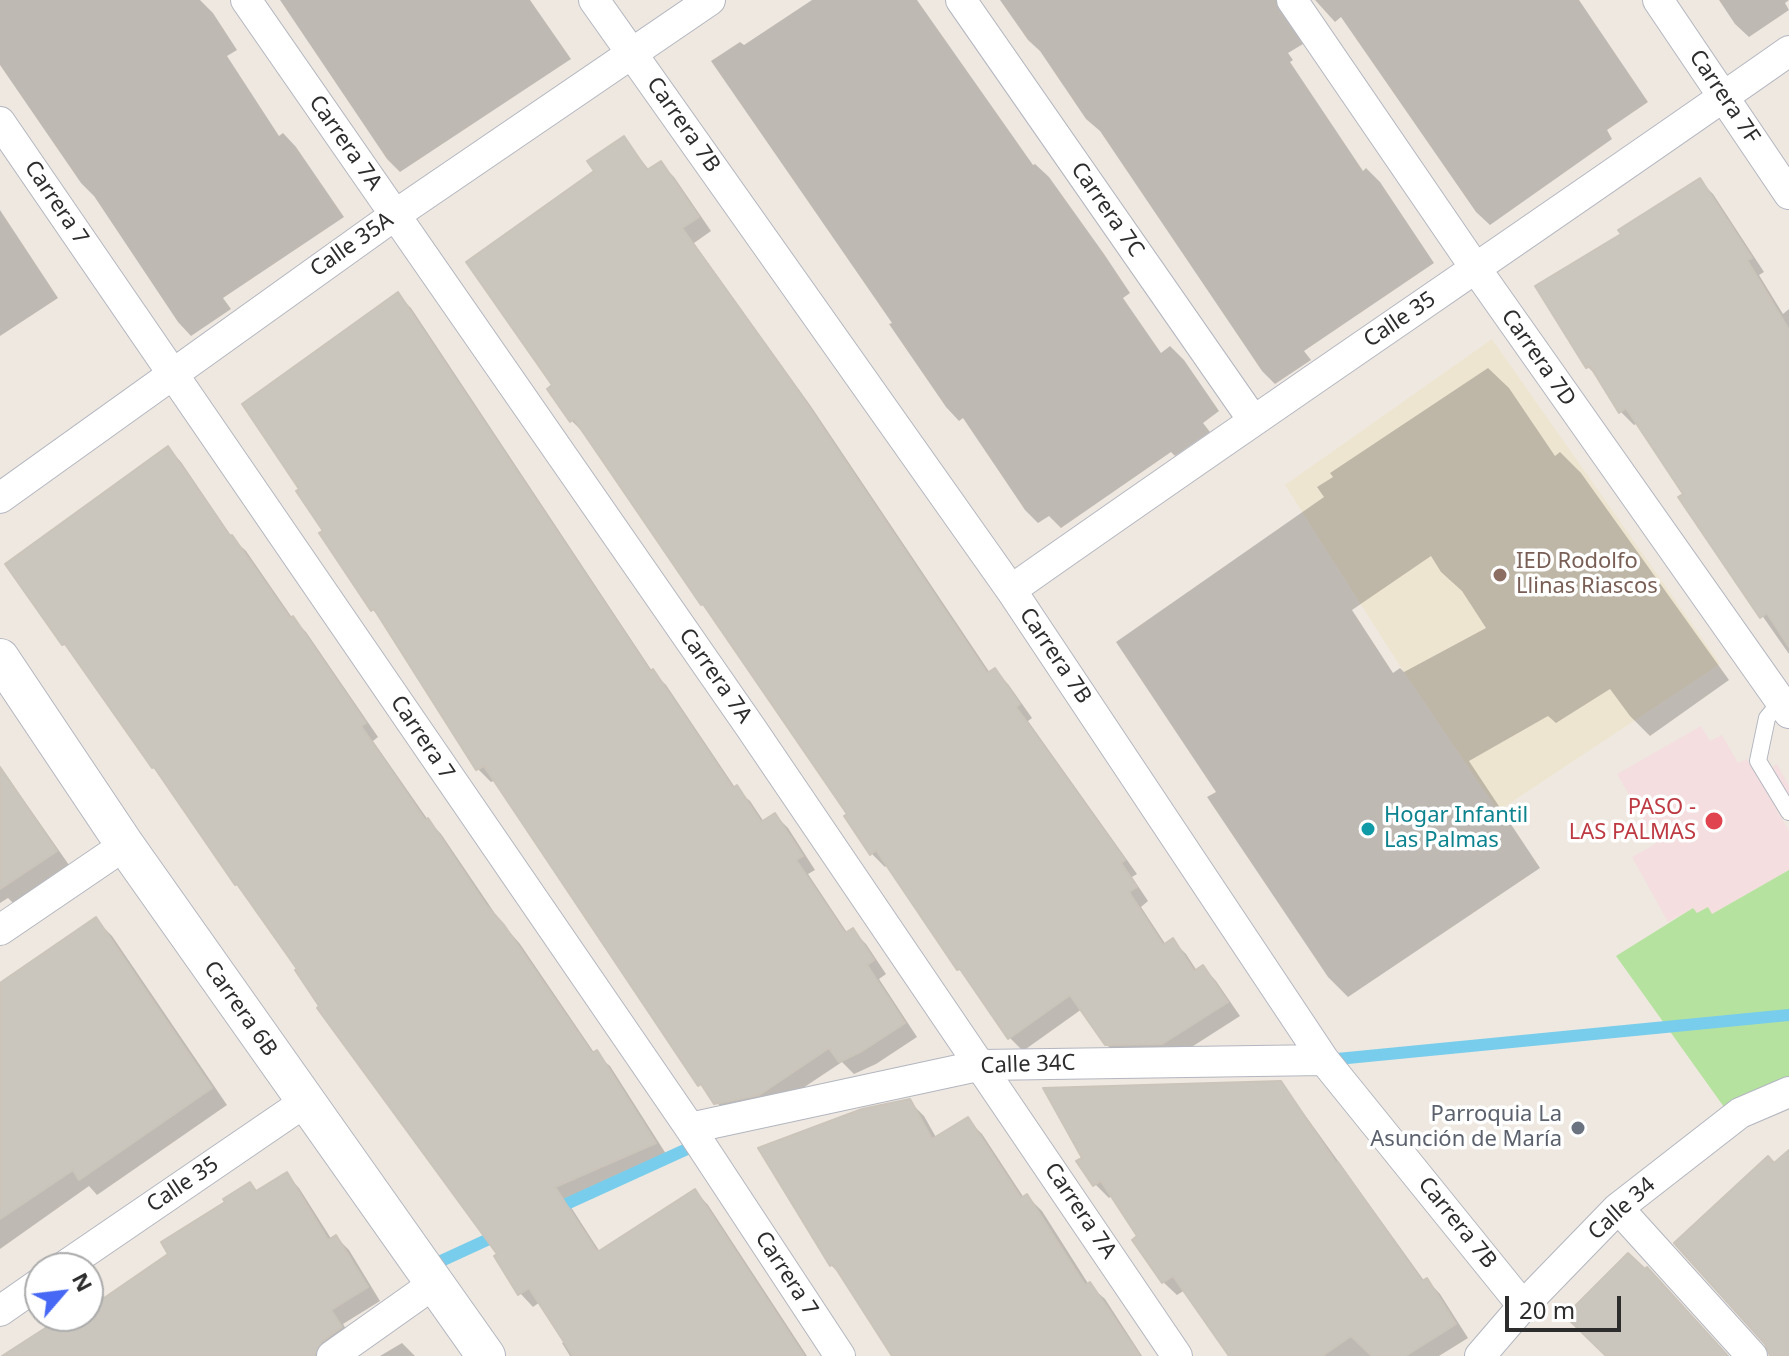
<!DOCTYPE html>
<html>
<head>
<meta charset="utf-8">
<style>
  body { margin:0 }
  #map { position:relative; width:1789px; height:1356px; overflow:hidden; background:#eee8e0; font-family:"Noto Sans",sans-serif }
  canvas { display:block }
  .north { position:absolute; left:24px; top:1252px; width:80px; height:80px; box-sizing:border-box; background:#fff; border:2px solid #ababab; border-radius:50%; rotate:62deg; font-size:22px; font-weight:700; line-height:32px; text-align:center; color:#2d2d2d }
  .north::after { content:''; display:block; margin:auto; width:28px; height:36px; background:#4768f5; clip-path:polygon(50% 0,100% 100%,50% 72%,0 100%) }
  .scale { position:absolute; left:1505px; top:1296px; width:116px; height:36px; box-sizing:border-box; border:4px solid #2d2d2d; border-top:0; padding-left:10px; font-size:24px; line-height:28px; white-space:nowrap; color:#2d2d2d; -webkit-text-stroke:6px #fff; paint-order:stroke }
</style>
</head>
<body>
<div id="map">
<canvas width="1789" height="1356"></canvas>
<div class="north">N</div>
<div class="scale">20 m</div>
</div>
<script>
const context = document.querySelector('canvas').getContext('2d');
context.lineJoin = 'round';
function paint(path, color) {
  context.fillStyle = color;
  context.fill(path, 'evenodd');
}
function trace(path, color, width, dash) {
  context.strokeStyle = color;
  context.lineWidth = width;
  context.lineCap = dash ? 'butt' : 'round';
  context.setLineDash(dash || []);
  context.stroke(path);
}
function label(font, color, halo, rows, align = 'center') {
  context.font = font + ' "Noto Sans",sans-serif';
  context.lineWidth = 7;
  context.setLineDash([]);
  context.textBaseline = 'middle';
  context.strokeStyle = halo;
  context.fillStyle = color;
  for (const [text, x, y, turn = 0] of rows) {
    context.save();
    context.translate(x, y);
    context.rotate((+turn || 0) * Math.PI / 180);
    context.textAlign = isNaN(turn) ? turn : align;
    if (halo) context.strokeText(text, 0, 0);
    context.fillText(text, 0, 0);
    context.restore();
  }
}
paint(new Path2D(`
  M1492,339l228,325 -222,147 -98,-145 -115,-181z`), '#eee5d1');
paint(new Path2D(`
  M1701,726l9,15 12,-6 16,28 9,-4 10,17 20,-12 12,22v18l-12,7 12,20v39l-77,44h-15l-4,-6 -25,14 -36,-65 25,-14 -40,-69z`), '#f4dedf');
paint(new Path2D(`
  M1789,870v213l-65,24 -108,-151 77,-48 4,5 11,-6 4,7z`), '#b6e29f');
paint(new Path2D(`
  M0,0h200l13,13 24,37 -10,6 52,80 4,-3 13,14 48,70 -121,81 8,11 -40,27 -13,-14 -84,-126 -13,-13 -81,-118z
  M280,0h250l41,59 -171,113 -13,-13z
  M812,0h105l116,165 2,-1 14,13 55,77 26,39 -7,5 38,55 9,-7 14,14 35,51 -16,12 7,9 -35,24 -4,-4 -110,76 -12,-12 -11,7 -13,-13 -62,-92 -4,3 -13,-14 -57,-83 3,-1 -181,-262 29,-19 4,3z
  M1000,0h294l-7,17 16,27 -15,9 5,7 -3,2 73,109 3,-3 14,14 54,81 -130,88 7,9 -36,24 -13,-13 -162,-240 -14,-12 -46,-68 -12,-11z
  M1315,0h264l69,102 -41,28 5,9 -122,86 -14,-13 -135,-195 -6,5z
  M1719,0h70l-4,3 4,7 -40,27 -14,-13z
  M624,139l26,32 10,-8 14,14 37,54 -17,12 116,162 180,268 4,-3 14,14 24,34 -4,3 109,153 -5,3 16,24 -7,6 25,38 7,-4 13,13 11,17 6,-4 13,14 24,35 -64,41 -56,1 -14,-14 -24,-35 -59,42 -14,-14 -38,-55 -12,-13 -71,-105 -3,3 -14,-14 -21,-39 -137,-199 -11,-11 -117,-170 -13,-13 -22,-32 5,-4 42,-214z
  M1699,180l14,14 51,78 -5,3 24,39 6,-5v345l-109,-156 5,-3 -47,-72 -4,2 -13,-13 -20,-32 -13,-13 -50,-80 85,-52z
  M0,210l58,88 -58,38z
  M398,295l13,13 241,363 14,14 70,104 14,12 14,21 11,-7 13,13 27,42 -7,4 40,60 4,-4 14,14 20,30 -7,5 38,58 -41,27 -22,10 -12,-12 -69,46 -43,9 -30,-33 -204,-304 -5,2 -13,-13 -93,-147 -12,-12 -48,-78z
  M1488,368l21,20 46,68 5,-4 21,21 148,207 -79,56 -20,-20 -20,-27 -54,34 -8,-7 -79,45 71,107 -192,129 -20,-20 -121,-180 9,-5 -100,-150 208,-145 -7,-10 16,-10 -3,-4zM1431,556l10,16 21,19 24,37 -82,44 -4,-4 -7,5 -41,-63z
  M168,448l13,14 53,78 12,11 47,68 13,13 72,105 -5,4 55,79 13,14 59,87 20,23 75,110 15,12 58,91 -101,44 33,51 95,-61 13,14 99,151h-237l-8,-13 3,-2 -25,-39 -7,5 -13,-14 -20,-38 -178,-248 -23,-38 -136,-193 -9,-9 -77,-109 -13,-14z
  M0,766l69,99 -56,38 -5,-5 -8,5z
  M96,920l16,16 115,169 -130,90 -8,-9 -89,63v-264z
  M1278,1083l14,14 133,185 2,-2 13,14 28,44 -29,18h-208l-46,-66 -8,5 -14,-13 -23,-45 -27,-42 -4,3 -14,-14z
  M909,1101l15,15 13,23 30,-20 15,15 42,64 3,-2 15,15 47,74 16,14 37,57h-245l-52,-77 -14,-14z
  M287,1175l12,13 33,52 4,-3 13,13 31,51 -37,23 10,17 -19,15h-327l61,-40h20v-8l83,-54 79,-70 8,8z
  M402,1343l13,13h-35z`), '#0003');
trace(new Path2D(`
  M1327,1060l462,-45
  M551,1211l147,-67
  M428,1267l74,-34`), '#78cdec', 12);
const building = new Path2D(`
  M624,136l23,34 14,-9 38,56 -17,11 115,161 190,284 8,-5 25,36 -4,3 109,153 -4,3 16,24 -8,5 34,53 10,-7 21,33 9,-6 25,37 -66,42 -57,1 -35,-50 -62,44 -48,-70 -3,1 -81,-120 -6,5 -26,-39 3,-2 -144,-210 -2,1 -127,-186 -4,3 -23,-33 5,-4 -86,-123 128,-91 -7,-10z
  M1700,178l52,80 -5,2 42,70v317l-22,-34 -7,5 -82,-121 5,-3 -57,-86 -7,5 -29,-47 -4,2 -51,-82 86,-52 -3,-4z
  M398,292l252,379 3,-2 80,119 4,-3 24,37 14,-9 28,43 -7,4 49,73 8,-5 21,32 -7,5 38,58 -43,28 -23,11 -10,-14 -70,47 -45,9 -13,-20 -3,2 -214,-320 -8,4 -102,-161 -3,2 -52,-78 4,-2 -27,-40 3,-2 -57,-85z
  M168,446l62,90 2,-1 58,83 3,-2 73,107 -5,3 64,94 3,-2 58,87 18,20 88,128 5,-3 59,93 -101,44 41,63 3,1 96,-62 109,167h-231l-44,-68 -11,7 -24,-39 3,-2 -180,-246 2,-2 -24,-36 2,-1 -60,-85 -2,1 -81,-118 -2,1 -87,-124 -3,1 -57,-81z
  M0,767l57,84 -57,38z
  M96,917l116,171 -133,92 -6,-10 -73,49v-236z
  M1281,1081l55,82 2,-1 84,119 5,-3 29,46 -51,32h-33l-21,-20 -29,20h-93l-56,-80 -11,7 -30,-43 5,-4 -36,-55 -8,5 -17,-25 6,-3 -39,-70z
  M910,1099l22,40 36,-22 53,81 6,-4 58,91 5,-3 50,74h-248l-59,-92 -3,2 -72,-118 104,-39z
  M1789,1150v206h-19l-5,-12 -91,-101 94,-87 6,7z
  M287,1172l41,68 8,-5 32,52 -37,23 11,17 -21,15 -7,14h-312l62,-40h24v-7l80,-55 -7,-12 64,-40 -2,-3 27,-17 6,9z
  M1628,1253l17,16 2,-2 81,89h-122l-41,-40z`);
paint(building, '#cac6be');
trace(building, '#cac4ba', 2);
const service = new Path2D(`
  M1781,701l-14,17 -9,43 31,51`);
const minor = new Path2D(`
  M246,0l505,728 426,628
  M594,0l417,590 313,470 199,246
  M961,0l292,420
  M1292,0l184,269 313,444
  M1658,0l131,194
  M0,122l690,1006 150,228
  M0,498l395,-283 315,-215
  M1011,590c258,-182 520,-358 778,-539
  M0,930l125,-85
  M690,1128l292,-63 342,-5
  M1618,1208l134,148
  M62,1268l243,-166
  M0,1311l40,-28
  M332,1356l103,-73
  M1480,1356l43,-50 95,-98 122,-95 49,-21`);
const tertiary = new Path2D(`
  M0,658l125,187 361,511`);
trace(service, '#b3b6c0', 18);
trace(minor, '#b3b6c0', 32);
trace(tertiary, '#b3b6c0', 40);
trace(service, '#fff', 16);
trace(minor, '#fff', 30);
trace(tertiary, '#fff', 38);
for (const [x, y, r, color] of [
  [1500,575,8,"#8d6e63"],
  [1714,821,10,"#e0444e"],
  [1368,829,8,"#0f9aa8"],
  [1578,1128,8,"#6b7280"]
]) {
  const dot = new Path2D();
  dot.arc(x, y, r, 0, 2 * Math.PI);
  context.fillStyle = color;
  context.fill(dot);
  trace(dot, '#fff', 3);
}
label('22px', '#2d2d2d', '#fff', [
  ["Carrera 7F",1724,97,56],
  ["Carrera 7B",683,125,55],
  ["Carrera 7A",345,143,55],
  ["Carrera 7",56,203,56],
  ["Carrera 7C",1107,210,55],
  ["Calle 35A",352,245,-35],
  ["Calle 35",1400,320,-34],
  ["Carrera 7D",1538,358,55],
  ["Carrera 7B",1055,656,56],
  ["Carrera 7A",715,676,55],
  ["Carrera 7",422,738,56],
  ["Carrera 6B",240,1009,55],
  ["Calle 34C",1028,1065,-2],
  ["Calle 35",183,1185,-34],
  ["Calle 34",1622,1209,-42],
  ["Carrera 7A",1080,1211,56],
  ["Carrera 7B",1457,1223,51],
  ["Carrera 7",786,1274,57]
]);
label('22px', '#785e54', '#fff', [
  ["IED Rodolfo",1516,562],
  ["Llinas Riascos",1516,587]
], 'left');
label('22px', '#be3a42', '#fff', [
  ["PASO -",1696,808],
  ["LAS PALMAS",1696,833]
], 'right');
label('22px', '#0d838f', '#fff', [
  ["Hogar Infantil",1384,816],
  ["Las Palmas",1384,841]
], 'left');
label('22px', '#5b616d', '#fff', [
  ["Parroquia La",1562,1115],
  ["Asunción de María",1562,1140]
], 'right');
</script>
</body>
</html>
